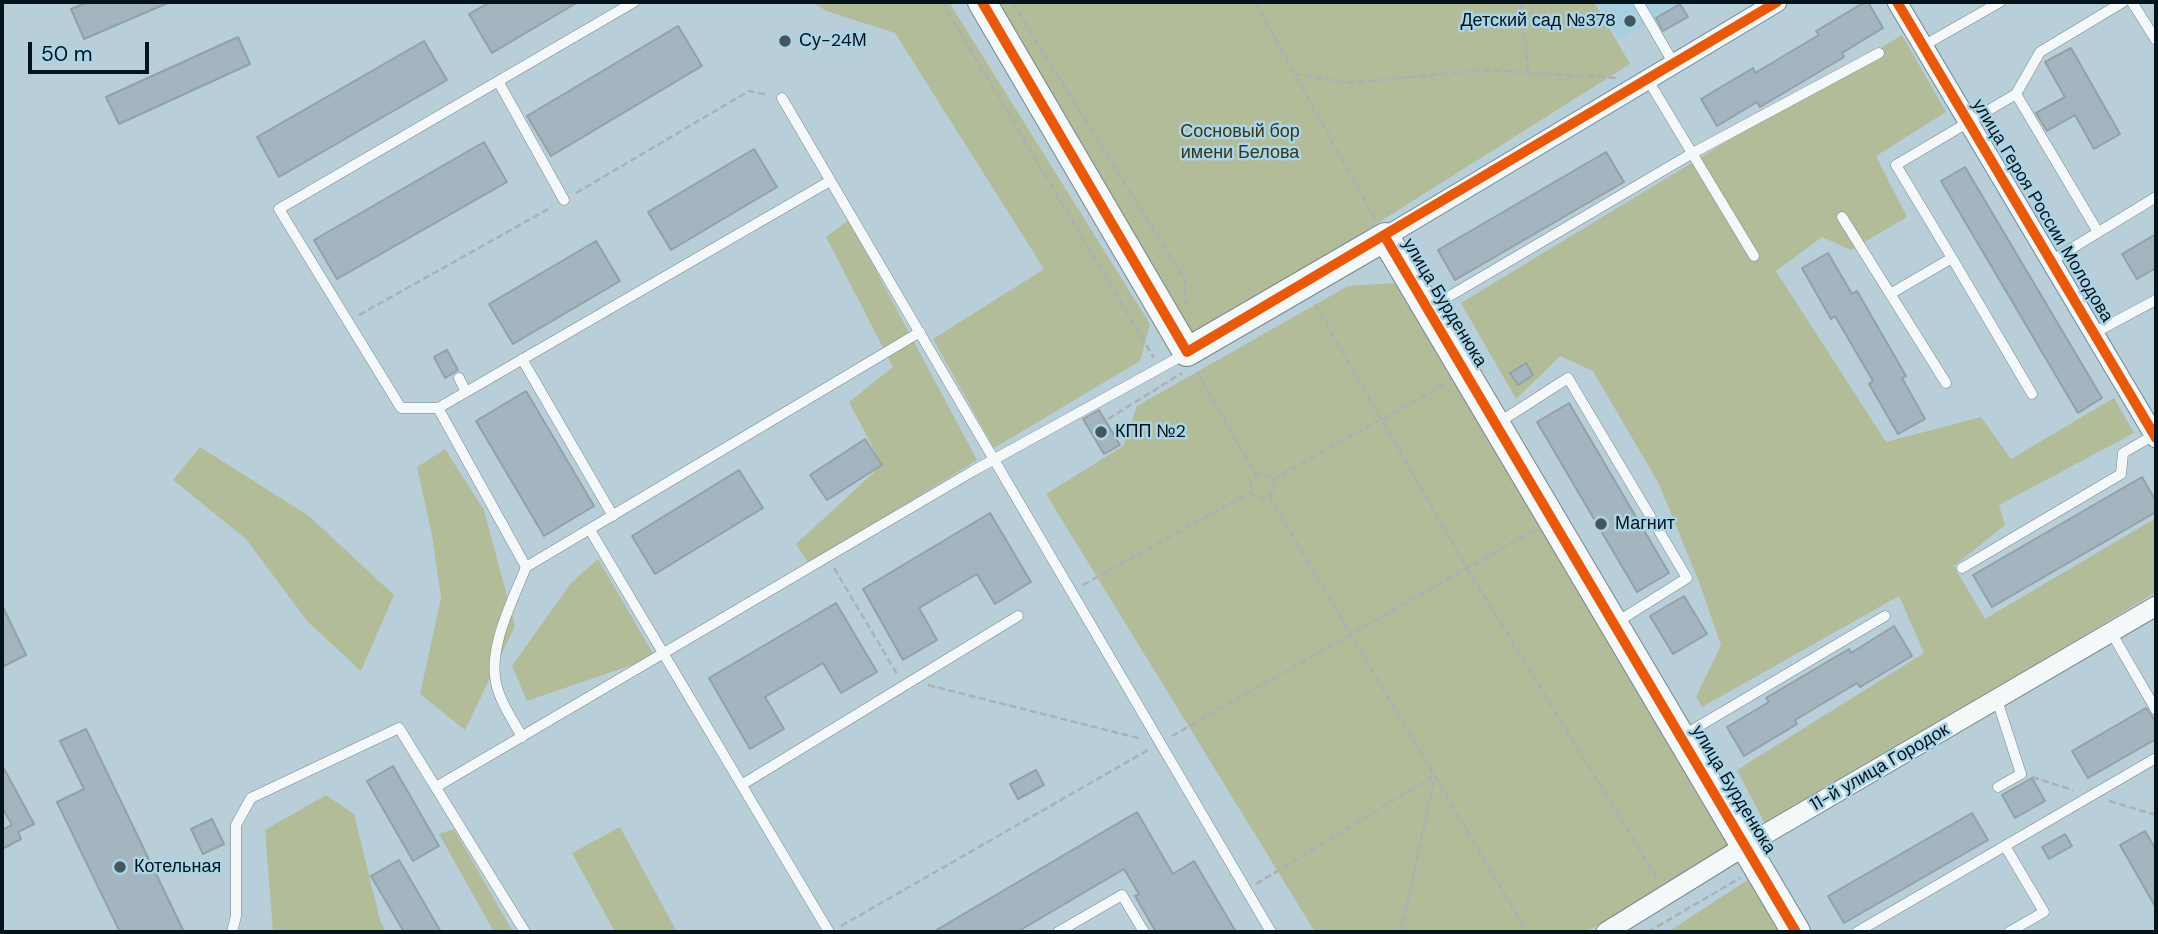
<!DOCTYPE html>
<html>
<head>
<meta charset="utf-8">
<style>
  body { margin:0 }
  #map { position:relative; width:2158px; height:934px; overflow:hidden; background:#b8cfd9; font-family:"DM Sans",sans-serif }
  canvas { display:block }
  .frame { position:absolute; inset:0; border:4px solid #05141b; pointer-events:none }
  .scale { position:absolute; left:28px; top:42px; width:121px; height:32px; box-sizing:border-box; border:4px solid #05141b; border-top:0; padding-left:9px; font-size:21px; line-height:24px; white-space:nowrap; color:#05141b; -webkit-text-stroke:5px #abd4e7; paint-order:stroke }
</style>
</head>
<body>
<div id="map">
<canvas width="2158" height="934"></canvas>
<div class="frame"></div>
<div class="scale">50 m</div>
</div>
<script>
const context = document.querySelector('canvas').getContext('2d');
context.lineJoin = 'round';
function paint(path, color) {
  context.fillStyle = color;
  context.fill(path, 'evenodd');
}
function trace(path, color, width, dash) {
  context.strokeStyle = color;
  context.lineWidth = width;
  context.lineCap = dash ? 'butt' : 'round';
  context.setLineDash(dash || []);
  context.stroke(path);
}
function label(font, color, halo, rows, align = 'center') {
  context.font = font + ' "DM Sans",sans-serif';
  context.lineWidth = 5;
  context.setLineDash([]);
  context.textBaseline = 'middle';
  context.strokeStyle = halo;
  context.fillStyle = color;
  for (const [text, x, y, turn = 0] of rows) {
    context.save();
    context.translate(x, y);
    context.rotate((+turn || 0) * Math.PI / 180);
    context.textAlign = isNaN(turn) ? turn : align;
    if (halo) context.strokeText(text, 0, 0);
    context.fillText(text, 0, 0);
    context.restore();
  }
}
paint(new Path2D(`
  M1598,2h84l-63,38z`), '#a8cedf');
paint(new Path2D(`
  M813,2h136l201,322 -10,37 -146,87 -61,-109 111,-70 -149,-236 -69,-22z
  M991,2h603l36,62 -438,276z
  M1902,35l44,77 -70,44 31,61 -56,33 -29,-13 -46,34 110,171 95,-25 30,42 103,-61 20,35 -135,72 6,20 -51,41 31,53 171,-101v74l-389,236 -30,-58 187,-117 -25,-57 -197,111 -6,-10 25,-52 -22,-63 -40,-98 -66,-113 -33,-15 -44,43 -55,-96z
  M849,220l128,240 -168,104 -13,-20 86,-79 -33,-63 44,-35 -67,-130z
  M1395,283l337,563 -146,86h-271l-269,-438 77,-48 14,-40 211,-120z
  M200,447l109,69 85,79 -33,76 -53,-49 -62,-83 -73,-59z
  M445,449l39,61 31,116 -50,104 -45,-36 21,-96 -9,-63 -15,-68z
  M598,559l57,98 -128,44 -15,-35 59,-83z
  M326,795l28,19 26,106 6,12h-113l-8,-102z
  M620,827l57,105h-62l-43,-79z
  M454,829l59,103h-19l-55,-98z
  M1749,879l30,53h-111z`), '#b2bc98');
const building = new Path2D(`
  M88,2h82l-86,37 -13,-30z
  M490,2h88l-86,51 -23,-39z
  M1865,2h3l15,26 -41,25 2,4 -84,50 -3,-5 -40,24 -16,-27 52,-31 2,5 64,-38 -3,-4z
  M1680,4l8,13 -25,14 -7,-13z
  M678,26l24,40 -151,90 -24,-40z
  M238,37l12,27 -131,60 -13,-27z
  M424,41l23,39 -168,97 -22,-40z
  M2071,48l49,86 -26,15 -19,-34 -28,16 -11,-18 29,-16 -20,-35z
  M484,142l23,40 -170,97 -23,-39z
  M754,149l23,38 -106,63 -23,-38z
  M1606,152l18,30 -169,98 -17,-30z
  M1965,167l137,231 -24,15 -137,-232z
  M2156,234v34l-19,11 -15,-25z
  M596,241l24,40 -107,63 -24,-40z
  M1828,253l24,41 5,-3 49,85 -4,2 23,41 -27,15 -29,-50 4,-3 -38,-65 -4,3 -29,-51z
  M447,350l11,20 -13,8 -11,-21z
  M1526,363l7,12 -15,10 -8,-12z
  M526,391l68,115 -50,30 -68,-115z
  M1569,403l100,170 -32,19 -100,-170z
  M1099,410l21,35 -16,9 -21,-35z
  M865,439l17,26 -55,35 -17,-25z
  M739,470l24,38 -108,66 -23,-38z
  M2142,477l14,24v11l-164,95 -19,-32z
  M990,513l41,69 -36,22 -18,-30 -58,34 18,32 -34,20 -40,-71z
  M1684,596l23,38 -34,20 -23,-38z
  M836,603l41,69 -36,21 -18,-30 -58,34 19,32 -34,20 -41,-71z
  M2,605l24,50 -24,12z
  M1894,626l18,30 -52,31 -3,-4 -62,37 2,4 -53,32 -17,-29 42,-25 -3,-4 83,-49 2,4z
  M2146,708l10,14v17l-68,39 -16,-27z
  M86,729l98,203h-64l-63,-130 27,-13 -24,-48z
  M2,765l32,59 -16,8 3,7 -19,10v-19l10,-5 -10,-18z
  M393,766l46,80 -26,15 -46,-80z
  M1036,770l8,15 -26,14 -8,-15z
  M2032,778l13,23 -30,17 -13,-23z
  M1137,812l36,62 21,-13 42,71h-80l-21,-36 4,-2 -15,-25 -107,63h-84z
  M1972,813l16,27 -144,83 -16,-27z
  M212,819l12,25 -21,10 -12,-25z
  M2145,831l11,19v58l-36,-63z
  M2065,834l7,12 -23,13 -7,-12z
  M399,860l42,72h-37l-33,-56z`);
paint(building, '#a5b5bf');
trace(building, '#91a1aa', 2);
const lane = new Path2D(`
  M1638,2l36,62
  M2132,2l24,38
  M1923,46l77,-44
  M1648,80l106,176
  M498,81l66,119
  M2016,94l24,-42 83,-50
  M782,98l489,834
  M1842,217l104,166
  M1952,258l-56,-93 120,-71 82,138
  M2051,261l105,-64
  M1890,294l62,-36 80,136
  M1431,307l260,-153 188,-101
  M2094,333l62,-33
  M522,359l91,157
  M459,378l7,14 -28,16 88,159c-13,33 -38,80 -30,116 4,19 17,37 26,54
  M466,392l364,-211
  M438,408h-37l-122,-199 355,-207
  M1498,423l70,-45 119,200 -70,44
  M590,530l239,402
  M526,567l394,-235
  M1962,568l159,-94 2,-21 31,-18
  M2111,632l45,78
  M1997,700l24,74 -23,13
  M1684,735l201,-119
  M743,784l275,-168
  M436,787l537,-316 214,-118
  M2005,846l39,66 -35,20
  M232,932l4,-16v-91l15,-27 148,-70 126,204
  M1058,932l64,-37 22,37
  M1857,932l299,-174`);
const street = new Path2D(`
  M1897,2l259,436
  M1385,237l392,-235
  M1606,932l139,-86 411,-240`);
const secondary = new Path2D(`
  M982,2l205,350 198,-115 411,695`);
trace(lane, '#75878e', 11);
trace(street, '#75878e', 21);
trace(secondary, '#75878e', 30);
trace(new Path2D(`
  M942,2l212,356
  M1012,2l173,278 1,24
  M1255,2l120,217
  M1521,2l7,70
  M1295,74l54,9 133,-13 135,8
  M576,193l173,-102 19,4
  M1315,304l152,264 190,310
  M359,315l193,-108
  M1197,372l59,103
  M1108,419l74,-46
  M1250 486a12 12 0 1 1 24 0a12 12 0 1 1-24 0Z
  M1273,479l174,-96
  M1269,496l258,436
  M834,568l63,106
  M1083,585l168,-93
  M928,685l214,54
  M1172,736l362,-206
  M2032,777l41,13
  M2109,801l47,14
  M1256,884l179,-109
  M841,926l307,-176
  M1401,932l34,-157
  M1648,932l92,-54`), '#a9b1b6', 2.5, [7, 3.5]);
trace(lane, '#f4f8f9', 10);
trace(street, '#f4f8f9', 19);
trace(secondary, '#f4f8f9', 28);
trace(new Path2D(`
  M982,2l205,350 590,-350
  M1897,2l259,436
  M1385,237l411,695`), '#e8590c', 10);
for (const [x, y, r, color] of [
  [1630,21,7,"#44555e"],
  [785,41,7,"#44555e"],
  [1101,432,7,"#44555e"],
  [1601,524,7,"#44555e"],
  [120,867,7,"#44555e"]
]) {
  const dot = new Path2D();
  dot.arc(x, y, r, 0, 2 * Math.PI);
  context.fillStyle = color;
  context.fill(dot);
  trace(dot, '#abd4e7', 2.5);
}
label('18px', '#05141b', '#abd4e7', [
  ["Детский сад №378",1616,21,"right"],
  ["Су-24М",799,41],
  ["КПП №2",1115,432],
  ["Магнит",1615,524],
  ["Котельная",134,867]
], 'left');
label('18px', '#383716', '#abd4e7', [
  ["Сосновый бор",1240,132],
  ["имени Белова",1240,153]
]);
label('18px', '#05141b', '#abd4e7', [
  ["улица Героя России Молодова",2042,211,59],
  ["улица Бурденюка",1444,303,59],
  ["11-й улица Городок",1880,768,-30],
  ["улица Бурденюка",1733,790,59]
]);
</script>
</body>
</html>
